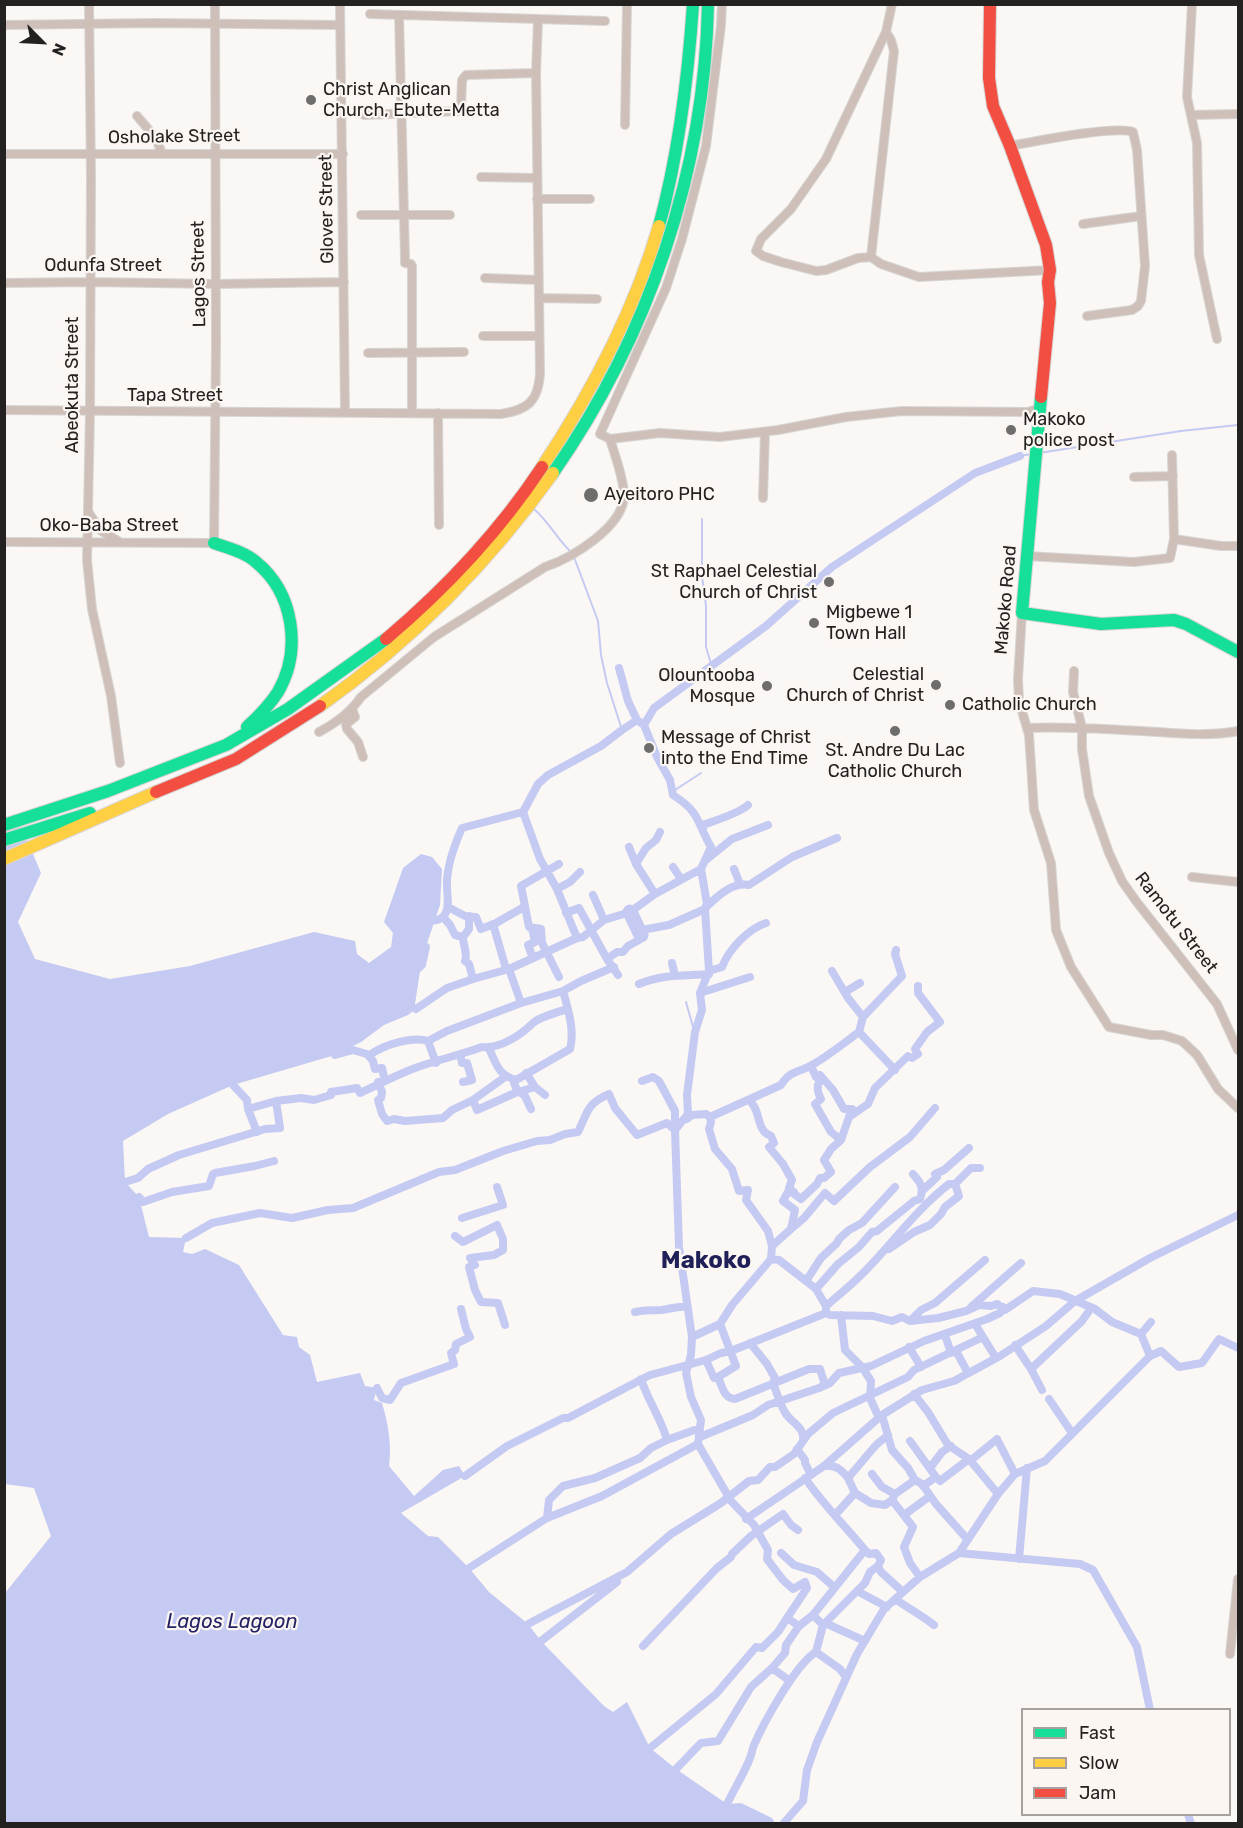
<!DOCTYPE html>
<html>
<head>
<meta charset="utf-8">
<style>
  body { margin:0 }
  #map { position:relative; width:1243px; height:1828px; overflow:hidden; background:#faf7f5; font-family:Rubik,sans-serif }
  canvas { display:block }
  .frame { position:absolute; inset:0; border:6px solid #242221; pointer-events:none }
  .legend { position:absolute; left:1021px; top:1708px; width:210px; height:108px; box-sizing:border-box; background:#fcf6f3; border:2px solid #a6a19f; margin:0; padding:8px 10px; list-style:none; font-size:18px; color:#242221 }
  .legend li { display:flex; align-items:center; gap:12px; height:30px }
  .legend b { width:30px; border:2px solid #a6a19f }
  .north { position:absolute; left:12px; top:12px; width:60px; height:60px; -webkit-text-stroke:4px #fcf6f3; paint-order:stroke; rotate:114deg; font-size:16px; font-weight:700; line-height:24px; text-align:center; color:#242221 }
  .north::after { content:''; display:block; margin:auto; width:21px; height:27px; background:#242221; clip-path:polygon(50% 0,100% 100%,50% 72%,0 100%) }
</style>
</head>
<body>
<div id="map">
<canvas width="1243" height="1828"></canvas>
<div class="frame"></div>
<ul class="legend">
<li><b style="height:8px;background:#16e098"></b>Fast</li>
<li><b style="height:8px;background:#ffcf43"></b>Slow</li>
<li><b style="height:8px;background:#f24e42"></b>Jam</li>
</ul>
<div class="north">N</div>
</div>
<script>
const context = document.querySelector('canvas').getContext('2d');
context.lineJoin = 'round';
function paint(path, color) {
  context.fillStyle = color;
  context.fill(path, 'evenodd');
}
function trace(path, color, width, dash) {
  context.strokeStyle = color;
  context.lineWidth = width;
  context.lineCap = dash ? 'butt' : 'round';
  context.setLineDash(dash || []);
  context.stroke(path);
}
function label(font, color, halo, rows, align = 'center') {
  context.font = font + ' Rubik,sans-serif';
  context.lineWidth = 4.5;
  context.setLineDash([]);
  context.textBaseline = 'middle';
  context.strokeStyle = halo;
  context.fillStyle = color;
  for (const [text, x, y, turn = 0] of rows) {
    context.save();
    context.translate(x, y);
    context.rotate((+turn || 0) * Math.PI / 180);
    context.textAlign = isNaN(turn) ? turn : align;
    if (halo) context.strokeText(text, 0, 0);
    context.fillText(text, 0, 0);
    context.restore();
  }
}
paint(new Path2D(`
  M18,818l23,55 -23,49 17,37 75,20 80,-13 124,-34 41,9 2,13 12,9 22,-16 2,-14 -9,-11 19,-54 18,-14 11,3 10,12 -2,36 -18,53 -7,46 1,5 -8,6 -24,10 -23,17 -26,13 -102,30 -65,29 -45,27 2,41 14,15 10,40 37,1 -3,14 9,2 13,-5 34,16 44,70 14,2 2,10 11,8 7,27 43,-9 5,13 12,2 -3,12 8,3c6,20 10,42 7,63l25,30 29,-26 16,-4 6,10 -64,37 27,23 10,1 31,31 20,24 39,32 13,17 63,65 9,6 14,-10 23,46 26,21 51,35 14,-1 31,15 3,5h-770v-230l46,-57 -17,-48 -29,-4v-662z`), '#c5caf2');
trace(new Path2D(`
  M1039,453l142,-22 57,-6
  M1020,456l11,-2
  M534,509c15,13 23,30 37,43
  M702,519v57l4,30v41l6,20
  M574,557l24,64 3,34 6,28 15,47
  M672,792l29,-19
  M686,1002l9,32`), '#c5caf2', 2);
trace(new Path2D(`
  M619,668l9,33 9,19
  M644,725l13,32 13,23 3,15c28,18 23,26 38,52l-10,22 6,35 -2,5 4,62 -9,22 2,17 -7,22 -8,63 1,19 -13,16 4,117 13,90 -1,18 -5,18 5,24 10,23 -3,24 33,57 23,24 14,25 -1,9 16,21 10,9 12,-7 2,6 -20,30 12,8 14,-11 10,10 -7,27 24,17 6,8
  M523,812l17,47 17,30 20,49
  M703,831v-6c11,-4 37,-12 45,-20
  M629,847l7,17
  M706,860l26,-21 36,-14
  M559,864l-38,22 8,41 12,2 1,14 17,34
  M673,867l8,12
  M734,869l6,15
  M557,889l13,-7 10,-10
  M655,894l-19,-30 10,-16 10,-8 4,-8
  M593,895l11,25
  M448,907l17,9 11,1 5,12 15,-6 28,-16
  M705,908c12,-11 26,-26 44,-23l43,-28 45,-19
  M566,913l13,-5 28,51
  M443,917l7,8 5,10 8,2c0,9 5,16 2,24l4,3 4,15
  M424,920c7,1 16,2 21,-6 5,-7 2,-19 2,-27 -1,-20 7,-41 15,-59l61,-16 15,-28 10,-9 53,-29 21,-16 15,-10 7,5 10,-17 112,-82 66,-59 143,-94 45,-17
  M493,924l13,45
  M532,928l3,14 -7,3 5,13
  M463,937l6,-8v-13
  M672,963l3,13
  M509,969l12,34
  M709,971l13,-4c7,-18 26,-38 44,-44
  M832,971l16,27 15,19
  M413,973l9,-8 4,-18 -4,-3
  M618,975l-11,-16 10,-7h6l5,-6 11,-6 2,-5 6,-6 22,-4 36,-16
  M639,984c23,-10 46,-8 70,-10
  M845,992l15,-9
  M700,993l50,-16
  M416,1009l31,-21 26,-9 36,-10 68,-31 6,-1 21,-17 26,-8 25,-18 46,-25
  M859,1032l4,-15 39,-41 -7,-22 1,-4
  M428,1041l8,22
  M488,1047c9,16 8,27 28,33l-2,3 3,7 8,6 6,13
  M460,1054l2,9h5l5,17 -9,2
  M335,1055l18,-5 17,5c13,-10 42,-19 58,-14l19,-10 74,-28 42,-12 18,-10 33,-14
  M368,1055l5,6 2,8 7,-1 3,13
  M811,1066l5,11 5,2c-5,7 -4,12 0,20l-6,5 16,28 10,8
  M526,1073l9,14 10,8
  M820,1075l13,15 11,19h8l-3,8
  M516,1080l54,-31c5,-18 -2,-40 -7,-58
  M642,1081l11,-4 6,4 16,30v18
  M378,1082l4,10 -1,6 -3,2 4,14 5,7 7,-2 11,2 38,-3 9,-8 21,-10 32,-23
  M233,1085l14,15 1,9 9,23
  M473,1100l4,10 38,-17 20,-6
  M749,1100c13,11 6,30 22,36l3,7 -5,4 14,17 9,16 -3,8 5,4
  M248,1109l28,-8 25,-3 13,2 17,-5v-3l26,-4 3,5c18,-8 36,-18 55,-25 22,-8 45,-13 67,-21 18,2 39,-12 51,-24 5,-5 27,-12 35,-14
  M710,1117l1,5 -2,7 6,20 17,20 7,22 9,-1 -2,10 22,31 4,15
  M687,1119l5,-4 14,-1 4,3 71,-32c9,-15 17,-12 31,-20 16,-9 32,-22 47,-33l36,38
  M125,1182l13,-4 10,-9 31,-14 86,-26 15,-1 -4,-27
  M923,1190l14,-13 -2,-3 9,-4 25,-22
  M139,1197l4,5 29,-10 37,-6 4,-12 2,-1 40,-7 19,-5
  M462,1218l41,-13 -6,-18
  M791,1229l13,-11 21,-25 9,8 36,-34 40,-30 25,-29
  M455,1236l8,6 34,-17 6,14v11l-9,5 -24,3 5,7 -6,2 6,23 6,12 17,1 7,22
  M186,1238l26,-15 48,-10 32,5 36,-8 25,-2 86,-36 16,-2 48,-19 34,-10 13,-1 15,-6 13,-2c10,-20 8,-28 31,-38l6,14 22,27 30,-12 8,7
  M889,1249l25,-17 16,-7 11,-11 4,-7 14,-11 -4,-12
  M771,1259l8,1 27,21
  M816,1289l-10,-8 15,-23 16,-15 2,-4 10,-9 13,-7 33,-36
  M826,1306l-10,-17 22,-25 21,-17 13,-15 5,-1 37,-30 6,-2c4,-11 1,-16 -7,-25
  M971,1307l50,-44
  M635,1312c9,-2 17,-2 26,-2 9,-1 16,-4 26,-3
  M826,1313v-7c14,-12 29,-24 42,-38 27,-28 50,-60 81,-84h6l16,-16h9
  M841,1315l4,35 17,17 9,14 -1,17 9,20
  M910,1321l11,-11 14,-7 50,-43
  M975,1324l21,34
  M945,1335l6,18
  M692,1337l28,-13 12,-19 39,-46 1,-13 19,-17 4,-19 -12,-9 6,-11 12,9 16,-15 3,-6h4l7,-6 -7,-12 7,-11 10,-9 8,-23 19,-13 7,-16 33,-32 4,2 6,-4 -3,-5 12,-17 13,-10 -22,-29v-7
  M750,1343l17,21 8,14 -2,5c4,10 7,22 13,31 6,9 19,13 17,27
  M1015,1345l16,24 11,21
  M909,1347l12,20
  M956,1351l12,22
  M1150,1356l11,-5 18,16 23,-4 17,-24 19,9
  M706,1360l8,18 4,-1c4,8 5,21 17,22l74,-30h11l5,16
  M1031,1369l51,-48 9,-13
  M718,1377l18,-11 -16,-42
  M641,1379c7,22 20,39 26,61
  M377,1388l5,10 8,2 11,-17 53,-19 -3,-11 4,-3 1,-6 14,-7 -4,-8 -5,-20
  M914,1394l14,18 20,33 21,14 29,35
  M1049,1399l23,34
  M700,1437l53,-22 15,-10 51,-17 11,-5 9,-10 32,-7 53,-25 63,-22 13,-6 3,-6
  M910,1441l26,36
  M797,1449l8,11v3l6,12
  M970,1461l27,-22 18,35
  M824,1466c12,-1 17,3 24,12
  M930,1468l12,-16 9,-6
  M872,1474l10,13 13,7
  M465,1476l42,-30 56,-28h5l82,-43 56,-15 15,-7 10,-2 95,-38 4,2 43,1 19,5 10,-4 8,4 28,-3 28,-7 13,-6 12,1 6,-2 8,6 28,-19 27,3 35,15 17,13 29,12
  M805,1478c17,25 40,48 60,72l-52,65
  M915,1480l-7,-12 -16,-18 -10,-35 40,-25 32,-9 46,-25 46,-30 29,-25 75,-43 88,-43
  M923,1486l13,-9 4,4 29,-22
  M855,1493l16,10 14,2 7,-5 3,-6 20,-14 7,4 14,20 32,36
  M892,1500l21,27 -9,20 6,16 10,14
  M835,1515l20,-22 -7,-15 28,-33 12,-10
  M904,1515l26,-19
  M547,1518l2,-18 14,-14 32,-8 45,-20 11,-10 16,-8 33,-12
  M746,1519l78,-53 58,-51
  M865,1550l4,4 7,-1 5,7 -3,6 3,6 22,20
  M781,1553l13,12 23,7 17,15
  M959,1553l39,-59 17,-20 30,-13 105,-105 -9,-22 10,-12
  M1019,1559l8,-91
  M469,1568l78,-50 55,-22 96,-52
  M857,1591l30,16
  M895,1599c13,9 26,16 39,26
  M825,1623l40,18
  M528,1624l99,-52 44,-38 50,-31 28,-22 9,-1 12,-13h5l19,-13 14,-20 25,-21 75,-36 6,-7 69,-33
  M823,1625l42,-42 5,-11 8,-6
  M541,1641l76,-59
  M643,1646l74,-78 14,-11 1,-3 19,-18 32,-22 8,11 7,5
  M772,1668l18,13
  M650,1748l66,-54 40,-47 6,1 16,-16 9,-14
  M676,1769l25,-26 17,-2 33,-54 21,-19 13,-15 1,-8 13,-19
  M727,1804c7,-15 17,-30 23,-46 2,-4 2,-9 4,-13 10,-23 42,-81 62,-93
  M1188,1814l3,10
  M783,1824l20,-23 4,-31 10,-28 40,-88 27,-45 19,-17 17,-15 39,-24 121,11 13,6 44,77 13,63`), '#c5caf2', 8);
trace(new Path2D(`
  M630,912l11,23`), '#c5caf2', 15);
const street = new Path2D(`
  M89,4l2,173 -1,235 -3,148 5,49 19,87 9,67
  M340,4l5,408
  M722,4l-1,21 -15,121 -24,93 -16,49 -66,146 10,5 50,-6 60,4 58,-7 68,-13 56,-6 126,1 12,-4
  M892,4l-6,28 -60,127 -35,50 -30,30 -5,12 7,5 18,6 35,9 10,-1 32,-12 13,-1 10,7 38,13 131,-7
  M1192,4l-5,93 10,46 2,112 18,84
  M370,14l235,7
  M399,15l6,242v6l6,1 1,2v147
  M4,25l151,-2 185,2
  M364,115l95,-4 2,-4 1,-27 4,-5 70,-2
  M1191,115l47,-1
  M137,116l18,21 7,16
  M625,125l2,-121
  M1010,146c23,-4 104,-21 123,-14l4,18 8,116 -4,35 -3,5 -6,4 -45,6
  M4,154h339
  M481,177l56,1
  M537,199h53
  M361,215h89
  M1083,224l58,-8
  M871,257l23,-206 -3,-11 -5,-8
  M485,278l53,2
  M4,283l86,-1 126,2 128,-2
  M539,298l58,1
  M483,336h56
  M368,353l96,-1
  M4,410l497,4c27,-4 37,-13 39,-40l-4,-301 2,-53
  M438,413l1,112
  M1134,477l39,-1
  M763,498l2,-66
  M89,513l11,17 18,11
  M1174,539l47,7h17
  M4,542l210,1 2,-200 -1,-339
  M1027,556l107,6 36,-4 4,-19 -2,-84
  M1022,613l-4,66 1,22 10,34 5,75 17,53 5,67 15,37 38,60 42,8h12l19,6 15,14 21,34 20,19
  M1074,671l-1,21 9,36v21l7,47 20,57 13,28 14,20 81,103 21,46
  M352,709l3,8 -9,7 1,5 11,13 5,15
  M1028,728c44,-2 87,2 131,4 26,2 54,4 79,-1
  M319,732c17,-9 31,-19 42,-35l73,-60 111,-70c27,-9 80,-41 79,-73 -1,-18 -9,-38 -14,-55
  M1192,877l46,5
  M1230,1654l8,-75`);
const fast = new Path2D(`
  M659,226c20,-73 29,-147 34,-222
  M1041,397l-19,216 79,11 73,-4 12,4 52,28
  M553,473c95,-136 152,-302 155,-469
  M214,543c14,5 31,9 42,19 38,31 46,88 22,130 -9,14 -19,24 -31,35
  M4,825l104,-34 118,-46 62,-36 98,-70
  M4,840l86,-27`);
const slow = new Path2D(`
  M542,467c50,-75 92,-155 117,-241
  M320,706c90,-64 169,-143 233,-233
  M4,859l152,-67`);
const jam = new Path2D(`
  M990,4l-1,74 4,28 17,40 36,99 4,25 -2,12 2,21 -9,94
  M386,639c59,-50 113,-107 156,-172
  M156,792l80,-33 84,-53`);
trace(street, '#d7d5d4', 10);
trace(fast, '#d7d5d4', 14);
trace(slow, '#d7d5d4', 14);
trace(jam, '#d7d5d4', 14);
trace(street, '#cec0b8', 8);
trace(fast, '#16e098', 12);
trace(slow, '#ffcf43', 12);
trace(jam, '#f24e42', 12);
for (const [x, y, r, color] of [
  [311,100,6,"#6f6d6b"],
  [1011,430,6,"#6f6d6b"],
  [591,495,8,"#6f6d6b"],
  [829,582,6,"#6f6d6b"],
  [814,623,6,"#6f6d6b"],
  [936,685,6,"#6f6d6b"],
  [767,686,6,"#6f6d6b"],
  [950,705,6,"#6f6d6b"],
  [895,731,6,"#6f6d6b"],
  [649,748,6,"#6f6d6b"]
]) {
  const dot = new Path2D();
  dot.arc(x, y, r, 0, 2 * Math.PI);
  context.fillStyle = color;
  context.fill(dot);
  trace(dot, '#fcf6f3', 2);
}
label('18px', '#242221', '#fcf6f3', [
  ["Christ Anglican",323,90],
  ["Church, Ebute-Metta",323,111],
  ["Makoko",1023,420],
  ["police post",1023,441],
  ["Ayeitoro PHC",604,495],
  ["St Raphael Celestial",817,572,"right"],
  ["Church of Christ",817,593,"right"],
  ["Migbewe 1",826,613],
  ["Town Hall",826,634],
  ["Celestial",924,675,"right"],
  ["Church of Christ",924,696,"right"],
  ["Olountooba",755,676,"right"],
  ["Mosque",755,697,"right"],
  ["Catholic Church",962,705],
  ["Message of Christ",661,738],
  ["into the End Time",661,759],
  ["St. Andre Du Lac",895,751,"center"],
  ["Catholic Church",895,772,"center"]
], 'left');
label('18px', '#242221', '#fcf6f3', [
  ["Osholake Street",174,137,-1],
  ["Glover Street",327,209,-91],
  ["Odunfa Street",103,266],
  ["Lagos Street",199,274,-91],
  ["Abeokuta Street",73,385,-90],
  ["Tapa Street",175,396],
  ["Oko-Baba Street",109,526],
  ["Makoko Road",1006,600,-85],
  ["Ramotu Street",1176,923,52]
]);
label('italic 20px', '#232364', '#fcf6f3', [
  ["Lagos Lagoon",232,1622]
]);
label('bold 24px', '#202059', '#fcf6f3', [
  ["Makoko",706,1261]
]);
</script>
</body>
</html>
